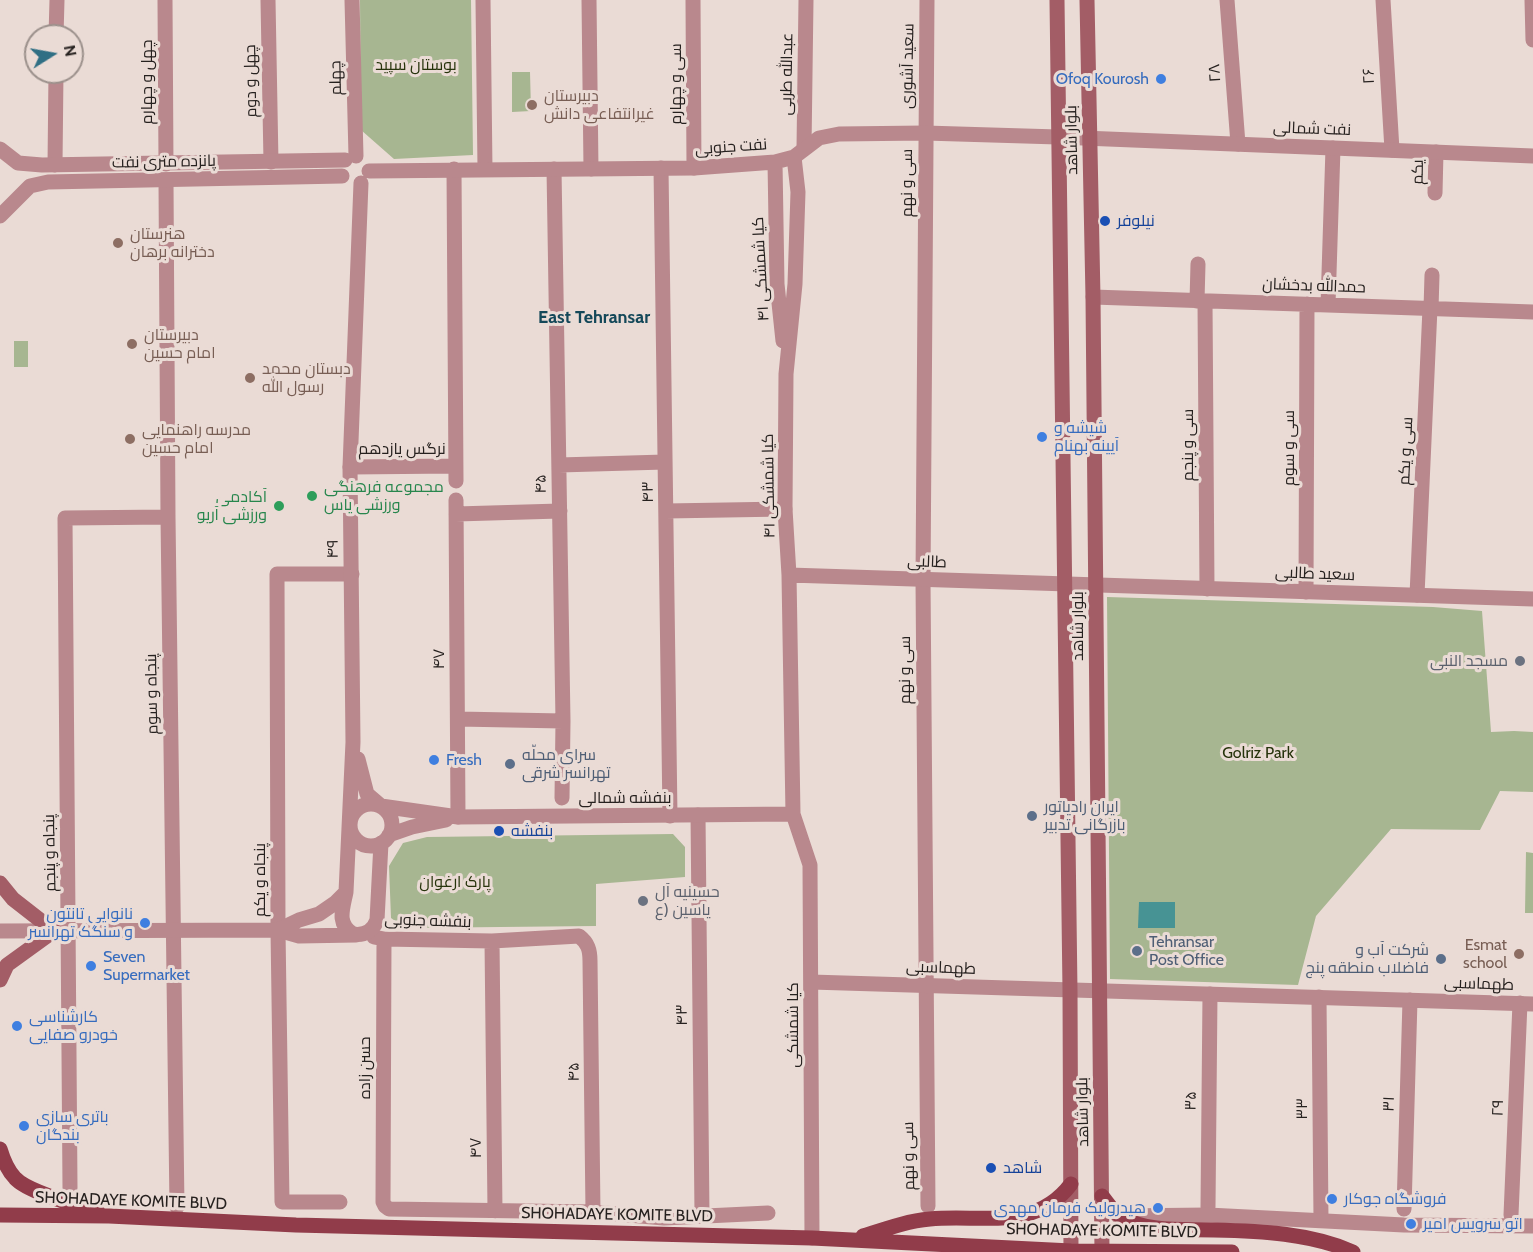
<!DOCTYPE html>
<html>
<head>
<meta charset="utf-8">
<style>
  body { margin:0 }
  #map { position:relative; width:1533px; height:1252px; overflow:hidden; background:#eadbd5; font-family:Cabin,sans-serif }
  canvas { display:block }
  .north { position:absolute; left:24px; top:24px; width:60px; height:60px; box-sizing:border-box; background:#eadbd5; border:2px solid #9c918c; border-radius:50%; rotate:79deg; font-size:16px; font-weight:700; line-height:24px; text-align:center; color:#26211f }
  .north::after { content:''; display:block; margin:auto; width:21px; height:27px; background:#306f84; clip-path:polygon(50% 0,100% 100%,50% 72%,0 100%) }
</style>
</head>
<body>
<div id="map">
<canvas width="1533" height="1252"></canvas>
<div class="north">N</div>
</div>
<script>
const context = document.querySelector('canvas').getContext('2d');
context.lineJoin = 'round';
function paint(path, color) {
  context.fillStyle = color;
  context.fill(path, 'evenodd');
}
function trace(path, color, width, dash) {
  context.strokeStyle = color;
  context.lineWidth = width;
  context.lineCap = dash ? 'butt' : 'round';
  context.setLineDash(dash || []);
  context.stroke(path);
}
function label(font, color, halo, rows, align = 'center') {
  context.font = font + ' Cabin,Cairo,sans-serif';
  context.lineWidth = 6;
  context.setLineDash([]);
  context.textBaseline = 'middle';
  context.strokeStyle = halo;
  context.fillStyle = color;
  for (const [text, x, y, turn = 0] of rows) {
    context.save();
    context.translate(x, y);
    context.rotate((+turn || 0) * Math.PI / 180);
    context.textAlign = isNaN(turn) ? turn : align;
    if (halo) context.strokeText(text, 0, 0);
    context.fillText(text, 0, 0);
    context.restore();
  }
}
paint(new Path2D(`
  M360,0h111l2,155 -79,4 -33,-29z
  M512,72h18l1,39 -19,1z
  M14,341h14v26h-14z
  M1107,597l326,10 49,4 9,121 23,-1 19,1v60l-33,-1 -20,39 -89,-1 -75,87 -18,69 -188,-6z
  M673,834l12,13v30l-89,7v42l-191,2 -14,-10 -2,-52 14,-23 24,-6z
  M1526,852l7,1v60h-8z`), '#a7b691');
paint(new Path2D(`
  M1139,902h36v26h-37z`), '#479394');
trace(new Path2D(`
  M165,0l1,164
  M268,0l3,162
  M483,0l2,169
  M589,0l2,169
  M693,0l1,168
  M927,0l-4,580 5,626
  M1227,0l11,144
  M1383,0l9,150
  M1532,0l1,40
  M56,36l1,-36
  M804,148l2,-148
  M55,165l1,-93
  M661,168l9,648
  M454,169l2,312
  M554,169l9,552 -1,77
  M166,181l2,336 9,690
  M1435,193l1,-41
  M1093,297l440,15
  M1197,301l1,-37
  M1205,301l2,288
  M1328,305l5,-157
  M1431,309l1,-34
  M559,465l106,-3
  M350,467l105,-1
  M456,500l2,317
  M666,511l119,-2
  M456,514l104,-3
  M1306,592l1,-288
  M1417,595l13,-287
  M458,719l105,2
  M698,815l4,400
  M374,937l10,2 108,2 87,-5c9,7 11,14 11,25l3,251
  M384,939l-1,263 2,4 4,3 204,3 71,6 104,-5
  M492,941l3,270
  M1319,997l2,223
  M70,1188l-5,-670 103,-1
  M340,1202h-58l-4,-272 -1,-356h75
  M1208,1207l2,-213
  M1404,1209l6,-209
  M1511,1215l9,-212`), '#b9888d', 15);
trace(new Path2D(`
  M352,0l4,156
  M0,149l18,14 24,2 303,-5
  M794,157l4,35 -3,92 -9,90 -1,135 4,66 4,239 17,51 2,373
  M775,162l2,122 6,57
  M369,171l325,-3 81,-6 19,-5 25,-19 20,-4 86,-1 133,4 475,19
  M361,183l-11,284 3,275 -7,150c-3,16 -10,32 7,42 12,2 20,-3 24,-14l4,-77
  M0,216l30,-30 18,-4 294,-6
  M789,575l744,24
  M358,759l9,35 14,12 77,11 335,-3
  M350 825a21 21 0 1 1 42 0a21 21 0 1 1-42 0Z
  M389,835l23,-8 34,-7
  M278,930l21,-10 20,-6 16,-11 11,-11
  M0,931l278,-1 21,6 57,-1
  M811,982l722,22
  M1118,1216l90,-1 196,10 129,1`), '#b9888d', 15);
trace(new Path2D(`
  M1057,0l13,990 1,262
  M1087,0l6,297 9,955
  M0,883l13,16 41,32 -47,34 -7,15`), '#a35d66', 15);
trace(new Path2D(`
  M0,1149c3,10 7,21 15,29 12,14 64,28 83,34
  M1102,1196c5,6 11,16 18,20 27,17 63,13 94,14 46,1 96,3 139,22
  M0,1215l109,1 187,9 516,13 259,13 161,1
  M863,1236c22,-7 44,-15 67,-17 51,-5 105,13 141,-35`), '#913c4a', 15);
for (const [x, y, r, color] of [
  [1161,79,6,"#3f7fe0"],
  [532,105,6,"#8d6e63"],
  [1105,221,6,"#1a4fb4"],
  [118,243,6,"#8d6e63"],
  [132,344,6,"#8d6e63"],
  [250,378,6,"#8d6e63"],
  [1042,437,6,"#3f7fe0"],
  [130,439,6,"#8d6e63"],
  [312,496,6,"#2e9e5b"],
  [279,506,6,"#2e9e5b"],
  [1520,661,6,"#6b7280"],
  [434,760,6,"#3f7fe0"],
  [510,764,6,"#5c6f8a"],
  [1032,816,6,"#5c6f8a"],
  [499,831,6,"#1a4fb4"],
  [643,901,6,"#6b7280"],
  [145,923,6,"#3f7fe0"],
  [1137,951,6,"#5c6f8a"],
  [1519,954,6,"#8d6e63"],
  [1441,959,6,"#5c6f8a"],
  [91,966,6,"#3f7fe0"],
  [17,1026,6,"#3f7fe0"],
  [24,1126,6,"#3f7fe0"],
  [991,1168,6,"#1a4fb4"],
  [1332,1199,6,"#3f7fe0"],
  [1158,1208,6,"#3f7fe0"],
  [1411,1224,6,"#3f7fe0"]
]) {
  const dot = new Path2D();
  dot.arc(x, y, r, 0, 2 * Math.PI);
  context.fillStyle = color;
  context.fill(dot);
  trace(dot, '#eadbd5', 2);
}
label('16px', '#26330b', '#eadbd5', [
  ["بوستان سپید",416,65],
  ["Golriz Park",1258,753],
  ["پارک ارغوان",455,882]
]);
label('16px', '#26211f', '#eadbd5', [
  ["سعید آشوری",908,66,-89],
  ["۲۸",1215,73,-94],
  ["عبدالله طربی",787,74,-89],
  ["۲۶",1369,76,-93],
  ["چهلم",336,78,-91],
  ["چهل و دوم",251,81,-91],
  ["چهل و چهارم",147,82,-90],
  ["سی و چهارم",676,84,-90],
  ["نفت شمالی",1312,129,2],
  ["بلوار شاهد",1072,140,-91],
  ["نفت جنوبی",731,147,-4],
  ["پانزده متری نفت",164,162,-1],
  ["یکم",1418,172,-89],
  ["سی و نهم",907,183,-90],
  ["کیا شمشکی ۴۱",761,269,-93],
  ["حمدالله بدخشان",1314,286,2],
  ["سی و پنجم",1188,445,-90],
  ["سی و سوم",1289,448,-90],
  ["نرگس یازدهم",402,449],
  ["سی و یکم",1406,451,-87],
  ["۴۵",541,484,-91],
  ["۴۱ کیا شمشکی",769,486,-91],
  ["۴۳",648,492,-91],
  ["۴۹",333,549,-91],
  ["طالبی",927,562,2],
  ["سعید طالبی",1315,574,2],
  ["بلوار شاهد",1078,626,-90],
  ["۴۷",439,659,-90],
  ["سی و نهم",905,670,-90],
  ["پنجاه و سوم",152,694,-91],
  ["بنفشه شمالی",625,798],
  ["پنجاه و پنجم",50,853,-91],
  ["پنجاه و یکم",260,880,-90],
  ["بنفشه جنوبی",428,921,2],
  ["طهماسبی",941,968,2],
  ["طهماسبی",1479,984,2],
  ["۴۳",682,1015,-91],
  ["کیا شمشکی",793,1025,-90],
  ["حسن زاده",365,1068,-90],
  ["۴۵",574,1072,-91],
  ["۳۵",1191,1101,-89],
  ["۳۱",1389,1104,-88],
  ["۲۹",1498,1108,-88],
  ["۳۳",1302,1109,-90],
  ["بلوار شاهد",1083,1112,-91],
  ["۴۷",476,1148,-91],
  ["سی و نهم",909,1156,-91],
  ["SHOHADAYE KOMITE BLVD",131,1201,2],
  ["SHOHADAYE KOMITE BLVD",617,1215,1],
  ["SHOHADAYE KOMITE BLVD",1102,1231,1]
]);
label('16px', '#366cbe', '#eadbd5', [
  ["Ofoq Kourosh",1149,79,"right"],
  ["شیشه و",1054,428],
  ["آیینه بهنام",1054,446],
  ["Fresh",446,760],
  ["نانوایی تانتون",133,914,"right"],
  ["و سنگک تهرانسر",133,932,"right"],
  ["Seven",103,957],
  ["Supermarket",103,975],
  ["کارشناسی",29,1017],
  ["خودرو صفایی",29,1035],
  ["باتری سازی",36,1117],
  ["بندگان",36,1135],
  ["فروشگاه جوکار",1344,1199],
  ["هیدرولیک فرمان مهدی",1146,1208,"right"],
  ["اتو سرویس امیر",1423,1224]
], 'left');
label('16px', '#785e54', '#eadbd5', [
  ["دبیرستان",544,96],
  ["غیرانتفاعی دانش",544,114],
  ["هنرستان",130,234],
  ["دخترانه برهان",130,252],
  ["دبیرستان",144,335],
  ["امام حسین",144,353],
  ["دبستان محمد",262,369],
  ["رسول الله",262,387],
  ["مدرسه راهنمایی",142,430],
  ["امام حسین",142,448],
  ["Esmat",1507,945,"right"],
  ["school",1507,963,"right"]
], 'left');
label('16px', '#164399', '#eadbd5', [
  ["نیلوفر",1117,221],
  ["بنفشه",511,831],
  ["شاهد",1003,1168]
], 'left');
label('16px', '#27864d', '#eadbd5', [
  ["مجموعه فرهنگی",324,487],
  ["ورزشی یاس",324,505],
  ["آکادمی",267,497,"right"],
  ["ورزشی آریو",267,515,"right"]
], 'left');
label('16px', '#5b616d', '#eadbd5', [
  ["مسجد النبی",1508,661],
  ["حسینیه آل",655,892,"left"],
  ["یاسین (ع",655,910,"left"]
], 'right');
label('16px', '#4e5e75', '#eadbd5', [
  ["سرای محلّه",522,755],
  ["تهرانسر شرقی",522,773],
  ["ایران رادیاتور",1044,807],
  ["بازرگانی تدبیر",1044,825],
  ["Tehransar",1149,942],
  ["Post Office",1149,960],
  ["شرکت آب و",1429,950,"right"],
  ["فاضلاب منطقه پنج",1429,968,"right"]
], 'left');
label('bold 18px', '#144859', '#eadbd5', [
  ["East Tehransar",594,318]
]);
</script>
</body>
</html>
